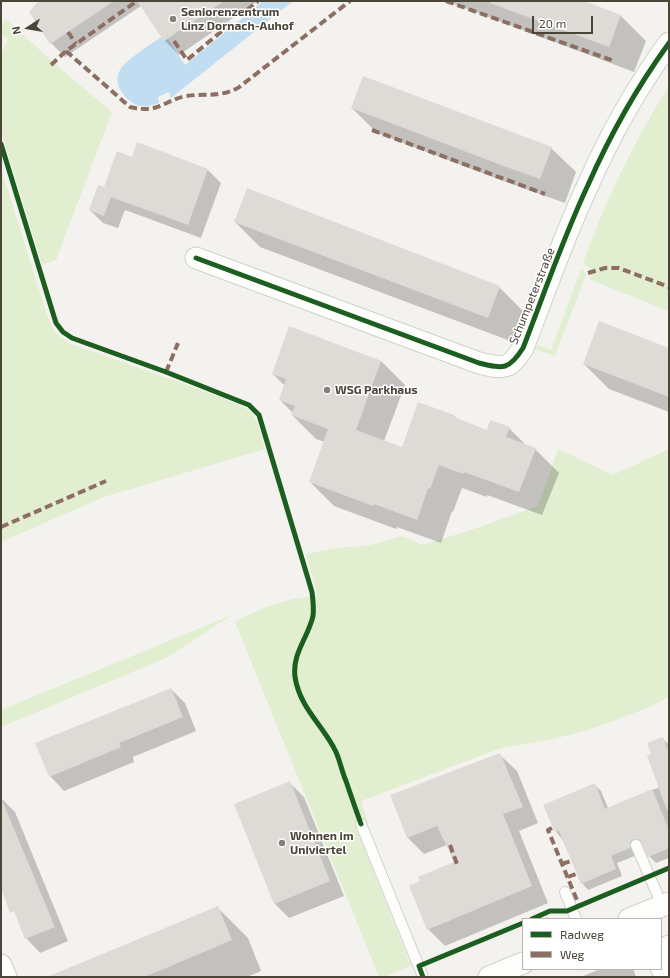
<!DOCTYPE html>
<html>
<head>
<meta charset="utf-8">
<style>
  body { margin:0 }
  #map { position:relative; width:670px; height:978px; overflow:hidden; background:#f4f2ee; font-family:"Exo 2",sans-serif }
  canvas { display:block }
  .frame { position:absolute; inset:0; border:2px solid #4b4439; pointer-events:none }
  .legend { position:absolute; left:522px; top:918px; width:140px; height:52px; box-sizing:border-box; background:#fff; border:1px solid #b7b4b0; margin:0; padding:5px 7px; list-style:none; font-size:12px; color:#4b4439 }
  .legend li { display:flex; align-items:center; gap:8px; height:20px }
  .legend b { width:20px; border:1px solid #b7b4b0 }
  .north { position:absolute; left:8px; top:8px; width:40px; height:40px; -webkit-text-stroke:3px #fff; paint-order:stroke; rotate:258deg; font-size:11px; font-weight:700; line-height:16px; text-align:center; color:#4b4439 }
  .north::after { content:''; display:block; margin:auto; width:14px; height:18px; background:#4b4439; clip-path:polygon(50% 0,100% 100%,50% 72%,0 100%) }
  .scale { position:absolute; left:532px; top:16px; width:61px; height:18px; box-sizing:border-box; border:2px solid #4b4439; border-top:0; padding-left:5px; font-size:12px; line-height:14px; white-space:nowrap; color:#4b4439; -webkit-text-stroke:3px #fff; paint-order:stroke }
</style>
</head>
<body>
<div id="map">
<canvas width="670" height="978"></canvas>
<div class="frame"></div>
<ul class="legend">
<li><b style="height:5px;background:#1b5e20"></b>Radweg</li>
<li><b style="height:5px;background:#8d6e63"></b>Weg</li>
</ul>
<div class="north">N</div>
<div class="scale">20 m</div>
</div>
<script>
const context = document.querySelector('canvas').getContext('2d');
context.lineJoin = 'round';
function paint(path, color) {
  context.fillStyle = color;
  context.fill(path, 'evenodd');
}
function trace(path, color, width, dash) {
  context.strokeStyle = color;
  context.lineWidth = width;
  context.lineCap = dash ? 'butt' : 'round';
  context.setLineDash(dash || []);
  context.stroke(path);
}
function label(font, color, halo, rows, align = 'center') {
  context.font = font + ' "Exo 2",sans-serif';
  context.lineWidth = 3;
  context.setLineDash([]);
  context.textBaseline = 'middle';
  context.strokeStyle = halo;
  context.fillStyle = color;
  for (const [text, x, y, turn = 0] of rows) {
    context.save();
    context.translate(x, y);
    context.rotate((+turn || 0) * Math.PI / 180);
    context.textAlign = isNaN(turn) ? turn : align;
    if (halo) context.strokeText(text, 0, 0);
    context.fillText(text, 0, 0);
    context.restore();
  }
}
paint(new Path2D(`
  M6,19l50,46 56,47 -56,148 -14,5 -41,-134v-76l7,-17 -7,-3v-9z
  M669,86v225l-78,-31 -1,-11 -7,-6c23,-62 50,-121 86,-177z
  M1,168l47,150 8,15 13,10 146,52 29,12 8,6 5,8 8,28 -161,48 -103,45z
  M581,269l5,5 -1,3 -30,79 -21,-7 1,-5 16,6z
  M558,449l55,26 56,-26v248l-22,11 -58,22 -40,10 -48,8 -140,53 7,22 -12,5 55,138 -27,11h-5l-144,-355c26,-15 52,-24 82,-26l-2,-11 -9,-31 30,-6 34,-3 33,-9 19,9 49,-15 67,-24z
  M232,615l-64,42 -167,70v-17z`), '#e1eecf');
paint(new Path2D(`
  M263,1h30l-122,97 -2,-6 -11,5 1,6c-6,2 -13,4 -19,3 -13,-3 -29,-22 -20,-36 8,-12 29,-24 41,-33l3,4 4,-2 17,26z`), '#c0ddf1');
paint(new Path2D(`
  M40,1h218l-79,54 -14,-14 -24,-35 -76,51 -14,-14 -21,-31z
  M446,1h135l40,15 25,25 -12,31z
  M352,108l199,40 25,24 -11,31 -62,-22 -126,-48z
  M132,158l76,12 13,13 -20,55 -76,-28 -7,18 -15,-5 -13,-13 15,-22z
  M235,222l264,65 25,25 -11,30 -253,-95z
  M290,328l91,33 24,24 -21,56 18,7 52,-32 4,4 29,11 22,-3 18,18 8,3 24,24 -17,42 -55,-20v2l-25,-9 -9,24 -1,-1 -11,32 -44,-16 -1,2 -62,-23 -24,-24 15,-40 -9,-3 -24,-24 1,-2 -13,-13 5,-14 -12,-12z
  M669,349v63l-60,-23 -25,-25z
  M171,689l14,14 11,28 -63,26 1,5 -70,29 -14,-15z
  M663,739l6,6v113l-13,5 -7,-7 -5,-10 -3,-1 -4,10 -20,8 5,13 -34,14 -6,-7 -20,-44 -6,-7 38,-48 7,7 7,17 52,-21 -8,-32z
  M500,755l17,16 21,52 -19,8 29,72 -103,43 -17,-17 27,-66 -8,-18 -23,9 -17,-17z
  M290,783l14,14 40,99 -55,22 -15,-15z
  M1,798l14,14 53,129 -28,12 -14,-15 -25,-61z
  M217,907l31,31 13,33 -14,6h-171z
  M600,969h33l3,8h-55z`), '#0003');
paint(new Path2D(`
  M39,1h75l-64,43 -21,-32z
  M137,1h87l-60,40z
  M490,1h94l37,14 -12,32 -119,-44z
  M363,76l189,71 -12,32 -31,-11 -158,-60z
  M137,142l71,27 -20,56 -77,-28 -7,19 -15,-6 9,-25 6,2 13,-36 15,6z
  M247,188l253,98 -12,32 -254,-96z
  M599,321l70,27v49l-86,-33z
  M289,326l92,35 -25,69 46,17 16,-45 36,13v2l33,13 3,-10 20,7 -4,10 30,11 -17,44 -55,-20 -1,2 -24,-9 -9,24 -2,-1 -11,32 -43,-16 -1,2 -64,-24 19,-53 -37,-14 4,-9 -16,-6 7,-21 -14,-5z
  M171,688l12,29 -64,26 2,4 -72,30 -14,-34z
  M663,737l6,16v56l-2,1 -20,-54 4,-2 -4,-11z
  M500,753l23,54 -20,7 29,72 -105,44 -18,-44 11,-5 -2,-4 36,-15 -17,-36 -30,12 -17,-43z
  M290,781l40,100 -56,23 -40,-100z
  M595,783l10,26 47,-20 17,41v18l-21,9 -8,-17 -6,-1 -3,2 -1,7 -19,8 5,13 -35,15 -22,-53 -4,1 -12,-27z
  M1,798l54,129 -30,12 -11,-28 -4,2 -9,-25z
  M218,906l14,34 -73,31 -15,6h-97z`), '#dedbd6');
const service = new Path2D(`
  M361,824l62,153
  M636,845l26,60
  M565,892l11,27`);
const minor = new Path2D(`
  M196,258l283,105c25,6 30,7 44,-15 21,-54 40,-110 65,-163 22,-50 49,-98 81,-142
  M629,919l40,-16
  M1,965l5,12
  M661,968l8,-22
  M489,977l34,-14`);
trace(service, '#d2d0cb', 12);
trace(minor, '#d2d0cb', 23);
trace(service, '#fdfdfc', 10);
trace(minor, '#fdfdfc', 21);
trace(new Path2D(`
  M446,1l168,60
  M247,10l11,-9
  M68,32l8,12
  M174,41l13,19 47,-39
  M66,51l64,56c28,7 33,-6 56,-11 21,-3 31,2 52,-8l112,-87
  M51,65l15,-14 71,-50
  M372,130l173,64
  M588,273l17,-5h14l50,19
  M166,372l12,-29
  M1,527l105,-46
  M552,828l-4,2 31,75
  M450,845l8,22
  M562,864l9,-3
  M568,877l8,-3`), '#8d6e63', 4, [8, 4]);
trace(new Path2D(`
  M1,144l55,179 7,9 9,6 94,34 83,33 10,10 53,177c1,8 2,16 1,24 -5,22 -21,37 -18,61 5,32 29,49 41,75 4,9 6,20 10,29 5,15 10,29 15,43
  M196,258l283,105c25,6 30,7 44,-15 21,-54 40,-110 65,-163 22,-50 49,-98 81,-142
  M532,919l18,-8h17l102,-43
  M423,977l-4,-11 104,-43`), '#1b5e20', 5);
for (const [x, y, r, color] of [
  [173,19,4,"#868178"],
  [327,390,4,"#868178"],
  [282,843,4,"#868178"]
]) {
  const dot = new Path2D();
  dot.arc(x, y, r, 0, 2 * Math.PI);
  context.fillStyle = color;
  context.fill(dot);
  trace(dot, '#fff', 1.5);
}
label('bold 12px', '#4b4439', '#fff', [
  ["Seniorenzentrum",181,12],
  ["Linz Dornach-Auhof",181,26],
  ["WSG Parkhaus",335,390],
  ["Wohnen im",290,836],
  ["Univiertel",290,850]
], 'left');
label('12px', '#4b4439', '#fff', [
  ["Schumpeterstraße",532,296,-68]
]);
</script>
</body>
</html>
